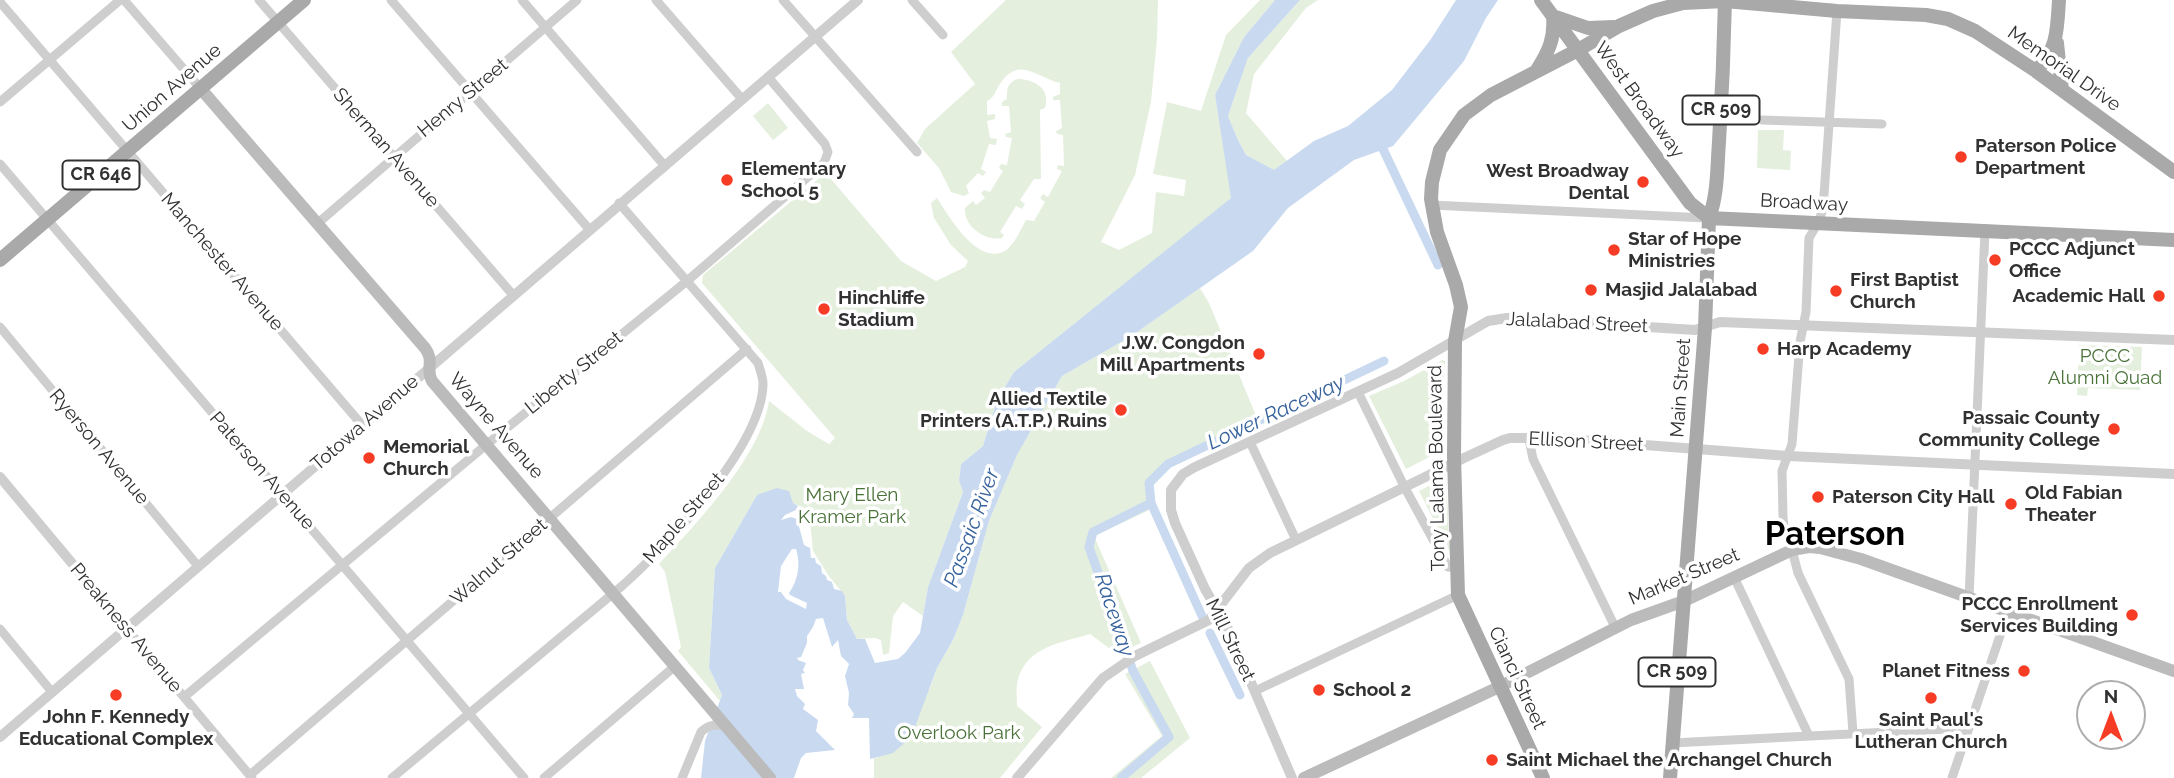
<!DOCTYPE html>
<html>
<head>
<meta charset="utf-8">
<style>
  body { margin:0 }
  #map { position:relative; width:2174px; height:778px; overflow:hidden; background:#fff; font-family:Raleway,sans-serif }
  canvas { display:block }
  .north { position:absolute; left:2076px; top:680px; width:70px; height:70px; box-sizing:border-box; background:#fff; border:2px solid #adadad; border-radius:50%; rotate:0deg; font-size:19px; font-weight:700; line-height:28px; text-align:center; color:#313131 }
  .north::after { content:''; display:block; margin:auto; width:24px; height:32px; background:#f63c25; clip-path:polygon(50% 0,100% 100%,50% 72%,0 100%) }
</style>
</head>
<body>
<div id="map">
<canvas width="2174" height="778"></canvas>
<div class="north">N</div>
</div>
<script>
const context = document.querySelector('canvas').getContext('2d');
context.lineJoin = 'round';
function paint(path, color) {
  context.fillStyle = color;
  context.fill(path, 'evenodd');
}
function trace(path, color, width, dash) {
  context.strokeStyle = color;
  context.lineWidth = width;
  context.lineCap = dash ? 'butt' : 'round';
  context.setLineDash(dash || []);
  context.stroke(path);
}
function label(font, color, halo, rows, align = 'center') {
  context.font = font + ' Raleway,sans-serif';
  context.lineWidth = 7;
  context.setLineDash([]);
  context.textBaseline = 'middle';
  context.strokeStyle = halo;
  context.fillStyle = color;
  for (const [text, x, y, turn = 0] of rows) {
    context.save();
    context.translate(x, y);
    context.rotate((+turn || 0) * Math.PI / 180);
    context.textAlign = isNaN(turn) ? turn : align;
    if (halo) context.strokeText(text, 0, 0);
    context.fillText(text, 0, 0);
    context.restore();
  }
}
paint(new Path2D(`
  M1006,0h152l-1,39 -6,63 -16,73 -34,67 18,8 33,-17 4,-41 28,4 2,-16 -33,-6 14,-72 34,9 25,-76 34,-35h15l-31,37 -29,58 17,103 -218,174 -17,28 -14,46 -22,18 -2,15 4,13 -35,95 -5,29 -20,-14 -10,14 -4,37 -6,2 -2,-15 -6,-2 -18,1 -10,-19 -2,-24 -17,-21 -15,-24 -4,-40 -16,-8 -36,-8 -42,73 -6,100 13,27 -2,6 -42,-50 3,-4 -16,-75 -6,-8c37,-40 102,-108 110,-163l38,30 22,13 6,-6 -133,-155 1,-8 120,-100 4,1 4,3 70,82 35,20 29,-14 3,-6 -17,-16 -17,-27 -3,-15 6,-5c12,18 38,65 66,54 10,-4 18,-23 23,-32l8,1 11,-19 -5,-4 3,-4 5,3 14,-26 -5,-2 1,-4 6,1 -1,-31 -6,-1 -1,-3 6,-3 -2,-28h-7v-3l7,-3v-11c-23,-5 -41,-28 -60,1 -5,7 -5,13 -13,17v14l8,-1v5l-8,2 3,17 7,1 -1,6 -7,-1 -8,25 5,3 -3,4 -5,-3 -12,13 3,7 -5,3 -13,-4 -12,-24 -22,-25 8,-14 50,-45 -24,-32z
  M1300,0h18l-12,8 -52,66 -8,39 41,48 -13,10 -28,-16 -8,-15 -10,-24 20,-58z
  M1017,79c18,0 34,10 28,29l-5,2 1,69h-7l-14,21 5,4 -3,5 -6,-3 -16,26 4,3 -2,3c-16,4 -39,-12 -37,-30l8,-7 3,4 9,-7 -4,-5 3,-3 6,2 13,-21 -4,-3 2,-4 6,1 5,-27 -6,-1 -1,-3 6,-2 -2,-26h-7v-4l5,-3c0,-11 0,-15 10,-20z
  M768,103l20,25 -15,12 -20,-24z
  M1758,130h26l-1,20 8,1 -1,19 -33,-2z
  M1200,288l9,15 51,122 -91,43 -16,18 3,21 -62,29 47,107 -24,11 -27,-20c-30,9 -66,13 -73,50 -1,7 0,15 0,22l25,21 -42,51h-126v-20h3l53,-70 7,-20 16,-28 10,-25 26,-94 28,-66 45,-79 68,-39z
  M2079,345l63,2 -2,43 -52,-2 -1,8 -10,-1z
  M1442,360l3,1 -4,90 -35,18 -37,-73 35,-15z
  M1446,477l4,75 -31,-61z
  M1150,661l40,77 -49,40h-30l51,-42 -37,-62z`), '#e4efde');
paint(new Path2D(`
  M1275,0h25l-52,58 -20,58 10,24 8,15 28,15 40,-29 34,-15 44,-36 39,-51 25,-39h42l-12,18 -22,43 -71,85 -39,14 -66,48 -35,43 -123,86 -68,39 -45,79 -28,66 -26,94 -10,25 -16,28 -22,59 -6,12 -16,14 -23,6 -1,-41h-17l2,-4 -6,-9 1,-12 -4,-17 4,-12 -8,-8 -3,-16 -6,7 -9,-29 -7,1 -3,8 -6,9v7l-6,14 -4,1 1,2 8,3 -3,7 2,3 -4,1 3,15h-9l2,7 8,8 -2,5 15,11 -2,11 19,19 -29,3 -5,5 -7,20h-93l4,-37 17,-46 -13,-27 6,-100 42,-73 20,-7 12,3 4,12 5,3 -2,4 -11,5 -4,5 10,-3 6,2 7,26 6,3 1,10h4l1,5 5,3 1,7 4,3 1,4 5,2 2,7 8,2 3,5 2,24 10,19h8l10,24 23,-4 7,-6 15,-20 8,-46 35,-95 -4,-12 2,-16 22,-18 14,-46 17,-28 217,-174 -16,-103 29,-58zM792,549h4c5,16 2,31 -7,44l1,2 17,8 -1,6 -20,-10 -5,-7h-3l3,-26z`), '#c9daf0');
trace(new Path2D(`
  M1383,149l55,116
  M1151,503l51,113
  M1210,633l30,62
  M1121,778l48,-41 -36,-66 -44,-124 4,-15 58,-29 -2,-20 19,-19 216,-103`), '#c9daf0', 9);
trace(new Path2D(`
  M124,0l77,89
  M259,0l254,295
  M391,0l198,229
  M522,0l142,165
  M656,0l86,99
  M783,0l134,152
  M912,0l31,35
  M0,2l362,423
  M1837,11l-14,198 -5,14 -9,15 -3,74 -6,30 -8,102 -10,27 1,46 1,11 8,22 6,23 51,106 4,54
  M0,102l120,-102
  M1762,120l120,4
  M0,164l524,614
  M1431,205l275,13
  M318,223l259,-223
  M0,327l198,239
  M1358,392l47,96 43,79 9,1
  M1529,439l4,20 83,170
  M1250,442l46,98
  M1734,577l75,159
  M1969,598l16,-367
  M126,628l126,150
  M0,629l52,63
  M1255,691l203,-96
  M184,697l302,-252 201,-164 137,-118 4,-11 -3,-8 -57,-67
  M1672,743l296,-15
  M250,775l497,-426
  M392,778l230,-192c44,-39 140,-140 141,-202 0,-7 -3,-14 -5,-21l-139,-160
  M544,778l130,-111
  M682,778l19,-46c7,-7 14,-8 24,-6
  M1952,778l56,-166`), '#cecece', 9);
trace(new Path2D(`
  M0,477l126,151
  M0,737l858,-737
  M1017,778l86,-100 32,-22 74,-36 40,-52 21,-15 194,-95 39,-18 7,-2h44l234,18 386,18
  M1292,778l-64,-149 -23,-40 -30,-66 -4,-13v-20l12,-16 12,-7 203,-94 90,-52 19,-3 188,12 25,-8 454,18`), '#cecece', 10);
trace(new Path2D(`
  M201,89l224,259c10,13 0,21 7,33l338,397
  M1304,778l195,-91 132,-67 53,-19 108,-51 17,-3 11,1 41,11 313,112`), '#bbb', 12);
trace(new Path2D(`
  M1541,0l149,203 19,15 465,22
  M1556,17l32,11 26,-1
  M2057,43l5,47
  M1537,70c12,-19 18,-32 16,-54
  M2036,71c22,-22 21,-41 23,-71
  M0,260l304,-260
  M1543,778l-85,-183 -4,-139 1,-115 6,-34 -5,-22 -19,-53 -6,-33 1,-17 8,-32 24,-35 27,-20 87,-45 41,-24 34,-15 30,-8 42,-2 112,10 89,4 22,4 27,12 61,40 138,101
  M1670,778l35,-450 4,-110c9,-24 8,-51 10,-76 3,-47 5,-94 6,-142`), '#a9a9a9', 14);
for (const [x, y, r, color] of [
  [1961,157,7,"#f63c25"],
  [727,180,7,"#f63c25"],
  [1643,182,7,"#f63c25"],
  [1614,250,7,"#f63c25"],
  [1995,260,7,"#f63c25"],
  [1591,290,7,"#f63c25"],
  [1836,291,7,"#f63c25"],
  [2159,296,7,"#f63c25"],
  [824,309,7,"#f63c25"],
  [1763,349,7,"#f63c25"],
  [1259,354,7,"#f63c25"],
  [1121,410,7,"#f63c25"],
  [2114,429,7,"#f63c25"],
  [369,458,7,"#f63c25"],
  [1818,497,7,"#f63c25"],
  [2011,504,7,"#f63c25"],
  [2132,615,7,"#f63c25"],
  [2024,671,7,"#f63c25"],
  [1319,690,7,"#f63c25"],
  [116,695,7,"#f63c25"],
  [1931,698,7,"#f63c25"],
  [1492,760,7,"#f63c25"]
]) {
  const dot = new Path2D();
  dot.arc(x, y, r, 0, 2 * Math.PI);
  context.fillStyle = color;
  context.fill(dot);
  trace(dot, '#fff', 2.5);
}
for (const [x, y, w] of [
  [1721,110,77],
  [101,175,77],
  [1677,672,77]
]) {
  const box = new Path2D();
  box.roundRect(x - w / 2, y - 14.5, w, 29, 5);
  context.fillStyle = '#fff';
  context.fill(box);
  trace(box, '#313131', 2);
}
label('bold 18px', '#313131', null, [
  ["CR 509",1721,110],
  ["CR 646",101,175],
  ["CR 509",1677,672]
]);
label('19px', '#313131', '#fff', [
  ["Memorial Drive",2064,69,35],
  ["Union Avenue",172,88,-41],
  ["Henry Street",463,98,-40],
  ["West Broadway",1639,100,54],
  ["Sherman Avenue",386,148,49],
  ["Broadway",1804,203,3],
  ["Manchester Avenue",222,262,49],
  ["Jalalabad Street",1577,323,3],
  ["Liberty Street",574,373,-39],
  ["Main Street",1681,388,-86],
  ["Totowa Avenue",365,423,-41],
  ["Wayne Avenue",496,426,49],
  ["Ellison Street",1586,442,3],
  ["Ryerson Avenue",99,447,50],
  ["Tony Lalama Boulevard",1437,468,-91],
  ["Paterson Avenue",262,471,49],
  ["Maple Street",684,518,-49],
  ["Walnut Street",499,562,-41],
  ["Market Street",1684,577,-23],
  ["Preakness Avenue",126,628,50],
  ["Mill Street",1230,640,64],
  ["Cianci Street",1517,678,65]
]);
label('bold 19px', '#313131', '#fff', [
  ["Paterson Police",1975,146],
  ["Department",1975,168],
  ["Elementary",741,169],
  ["School 5",741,191],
  ["West Broadway",1629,171,"right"],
  ["Dental",1629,193,"right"],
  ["Star of Hope",1628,239],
  ["Ministries",1628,261],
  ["PCCC Adjunct",2009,249],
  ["Office",2009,271],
  ["First Baptist",1850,280],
  ["Church",1850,302],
  ["Masjid Jalalabad",1605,290],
  ["Academic Hall",2145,296,"right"],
  ["Hinchliffe",838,298],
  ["Stadium",838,320],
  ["J.W. Congdon",1245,343,"right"],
  ["Mill Apartments",1245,365,"right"],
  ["Harp Academy",1777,349],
  ["Allied Textile",1107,399,"right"],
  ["Printers (A.T.P.) Ruins",1107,421,"right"],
  ["Passaic County",2100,418,"right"],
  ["Community College",2100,440,"right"],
  ["Memorial",383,447],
  ["Church",383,469],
  ["Old Fabian",2025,493],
  ["Theater",2025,515],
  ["Paterson City Hall",1832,497],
  ["PCCC Enrollment",2118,604,"right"],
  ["Services Building",2118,626,"right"],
  ["Planet Fitness",2010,671,"right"],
  ["School 2",1333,690],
  ["John F. Kennedy",116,717,"center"],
  ["Educational Complex",116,739,"center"],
  ["Saint Paul's",1931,720,"center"],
  ["Lutheran Church",1931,742,"center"],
  ["Saint Michael the Archangel Church",1506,760]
], 'left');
label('19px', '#497239', '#fff', [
  ["PCCC",2105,356],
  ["Alumni Quad",2105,378],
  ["Mary Ellen",852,495],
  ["Kramer Park",852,517],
  ["Overlook Park",959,733]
]);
label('italic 21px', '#36629d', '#fff', [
  ["Lower Raceway",1276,413,-25],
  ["Passaic River",972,528,-70],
  ["Raceway",1114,615,72]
]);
label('bold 33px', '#000', '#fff', [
  ["Paterson",1835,535]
]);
</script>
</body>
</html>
